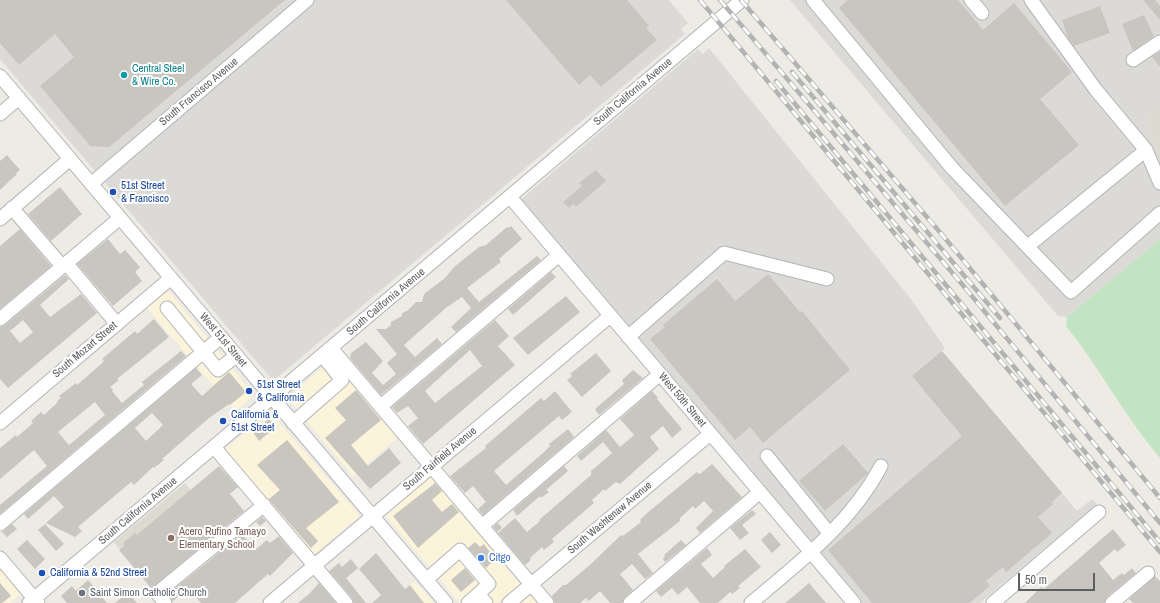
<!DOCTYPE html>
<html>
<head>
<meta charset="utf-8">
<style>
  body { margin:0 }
  #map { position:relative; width:1160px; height:603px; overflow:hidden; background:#edebe4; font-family:"Archivo Narrow",sans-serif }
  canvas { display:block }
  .scale { position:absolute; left:1018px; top:573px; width:77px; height:18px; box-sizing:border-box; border:2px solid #5c5f63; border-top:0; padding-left:5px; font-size:12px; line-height:14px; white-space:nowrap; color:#5c5f63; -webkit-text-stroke:3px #fff; paint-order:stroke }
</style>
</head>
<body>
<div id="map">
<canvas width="1160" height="603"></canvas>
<div class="scale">50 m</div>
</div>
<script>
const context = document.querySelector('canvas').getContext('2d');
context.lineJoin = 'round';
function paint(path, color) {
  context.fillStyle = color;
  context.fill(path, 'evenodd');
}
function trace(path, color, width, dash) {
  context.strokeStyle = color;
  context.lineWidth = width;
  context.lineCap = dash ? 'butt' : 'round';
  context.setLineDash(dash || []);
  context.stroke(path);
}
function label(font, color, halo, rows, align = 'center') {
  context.font = font + ' "Archivo Narrow",sans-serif';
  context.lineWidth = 4;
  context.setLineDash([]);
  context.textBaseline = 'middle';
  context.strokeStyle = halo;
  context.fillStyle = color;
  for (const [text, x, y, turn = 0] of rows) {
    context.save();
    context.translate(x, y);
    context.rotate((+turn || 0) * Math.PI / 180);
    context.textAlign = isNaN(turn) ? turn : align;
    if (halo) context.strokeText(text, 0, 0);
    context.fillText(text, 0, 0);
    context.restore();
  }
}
paint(new Path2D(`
  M167,289l87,106 -19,16 -89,-104z
  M337,355l66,78 -50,43 -66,-78z
  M270,412l90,104 -51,42 -89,-105z
  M435,471l92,108 -29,24h-38l-75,-88z
  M0,569l21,25 -11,9h-10z
  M415,581l18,22h-45z
  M536,589l11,14h-28z`), '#fcf3db');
paint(new Path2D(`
  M0,0h669l19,23 -7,6 4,5 -412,347 -273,-322z
  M790,0h370v106l-15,12 15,42v79l-93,78 -9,-1z
  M709,48l201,250 35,50 -3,3 135,160 15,-12 5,5 -117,99h-118l-342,-403 178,-151 5,5z`), '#dcdad6');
paint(new Path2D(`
  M1160,105v55l-15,-42z
  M185,483l43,51 -71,59 -43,-51z`), '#dddad2');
paint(new Path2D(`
  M1160,239v219c-35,-41 -60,-90 -94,-132l1,-9z`), '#c3e4c2');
paint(new Path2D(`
  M0,0h285l-176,147 -19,-1 -50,-60 34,-29 -19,-23 -36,31 -19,-22z
  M506,0h121l22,26 -3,2 11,12 -56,47 -11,-12 -11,10z
  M848,0h110l25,30 31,-27 58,69 -32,27 39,46 -74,61 -166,-198z
  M1143,0h12l5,6v14z
  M1100,6l10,27 -36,13 -6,-8 -6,-18z
  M1144,15l10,21 -21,15 -11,-27z
  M1160,52v15l-8,-10z
  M7,155l13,15 -4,3 1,1 -17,16v-29z
  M596,170l10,11 -30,26 -3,-3 -4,4 -6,-6 19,-16 -3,-3z
  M60,187l22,27 -31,27 -23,-27z
  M511,226l11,13 -23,20 2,3 -34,26 12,14 58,-46 4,4 -85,72 -5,-5 20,-19 -9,-11 -15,10 -43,38 11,12 22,-19 5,6 -61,51 -31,-37 1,-5 15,-11 17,19 -11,12 11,12 13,-11 -9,-11 10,-9 -21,-25h10l5,-4v-3l11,-6v-3l5,-2 9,-9h6l2,-8 21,-16 9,-11 25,-20 7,-2 21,-18 1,1z
  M20,229l31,37 -51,43v-63z
  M108,239l12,15 5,-4 15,17 -5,5 7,9 -29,25 -36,-42z
  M551,272l5,5 -43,38 -5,-6z
  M768,274l32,38 2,-1 48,59 -87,73 -13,-16 -15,13 -85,-101 15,-12 -2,-2 54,-46 18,22z
  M65,275l4,4 -29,26 10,12 31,-23 16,19 -89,75 -8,-9v-52l5,-2zM23,320l10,12 -13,11 -10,-12z
  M566,296l14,16 -52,43 -15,-17z
  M154,319l15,18 -52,42 2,1 -9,7 3,3 -1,1 10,12 22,-18 -2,-3 39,-31 5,5 -186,158v-9l47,-39 -13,-16 -34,29v-31l16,-13 1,2 16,-14 -2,-2 10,-9 3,3 14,-13 -1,-1 4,-3 -2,-2 17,-13 1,2 23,-20 4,-4 -2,-2 33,-28 2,3zM95,402l10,13 -36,30 -11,-13z
  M495,320l14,16 -11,10 17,19 -92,79 -15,-18 10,-8 -10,-12 -11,7 -5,-6zM470,350l12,16 -47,37 -10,-12z
  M942,351l120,142 -10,9 1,2 -15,13 14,16 -46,39 -3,-5 -17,14 4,5 -21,17h-97l-44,-53 134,-114 -50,-60z
  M596,353l15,18 -29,26 -15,-17 5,-4 -2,-2z
  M196,368l6,7 -11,9 11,12 27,-24 17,20 -16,13 -1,-1 -20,14 -47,41 2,1 -10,8 -1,-1 -19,18 -3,-3 -53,45 4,4 -7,6 -29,-14 18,-16 -10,-11 -26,23 -4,-5zM152,413l11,12 -17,16 -11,-13z
  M633,370l10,8 -44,37 -4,-6 29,-25 -2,-4z
  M356,390l25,30 -30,25 17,21 21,-18 12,15 -31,26 -45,-51 21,-18 -11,-12z
  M555,391l17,21 -10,8 -3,-4 -65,55 12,14 37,-32 7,-7 -1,-2 19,-15 6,8 -91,78 -5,-6 8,-7 -13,-16 -8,7 -15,-17 36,-28 -1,-2 56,-48 3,3z
  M652,391l6,7 -1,1 25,30 -10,9 -9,-12 -13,11 9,12 -39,35 -4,-2 -11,9 -1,-2 -12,11 2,3 -42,36 2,3 -10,8 -2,-3 -12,11 1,2 -6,5 -27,-32 17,-15 12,14 13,-11 -1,-1 52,-45v-4l21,-18 -9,-11 -22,19 -4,-5 29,-26 14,17 14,-12 -14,-16z
  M269,419l7,8 -17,14 -6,-9z
  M287,440l52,62 -33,26 12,13 -7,7 -40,-46 -2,-3 11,-9 -23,-25z
  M843,444l25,29 -43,38 -26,-30z
  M712,464l30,33 -42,36 -4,-5 17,-17 -9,-10 -9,8 -2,-3 -13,12v3l-42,33 15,19 -8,6 -13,-15 -12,10 13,16 -8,7 -3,6h-12l-10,-12 -11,10 -3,-3 -6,5h-25l-3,-7 11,-11h3l25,-21 30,-29 2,1 18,-14 -1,-2 6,-6 47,-39 4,-3 3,2z
  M219,466l19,21 -8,7 14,17 -93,77 -32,-38 6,-4 -2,-3 12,-10 2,2z
  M564,466l4,5 -22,19 3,2 -8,6 -1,-2 -23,20 -4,-6z
  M435,483l7,8 -10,9 10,12 10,-8 7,8 -41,36 -25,-32z
  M752,510l4,4 -14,11 7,8 -9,7 -10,-12z
  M262,517l4,4 -6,5 -4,-4z
  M498,523l4,5 -5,4 -4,-5z
  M12,524l5,5 -10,8 -5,-5z
  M45,524l19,20 -8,7 -18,-21z
  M1113,529l13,16 -9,7 -2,-3 -16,14 14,17 9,-7 2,2 8,-7 4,5 -29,24 -3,6h-79l16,-16 3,2z
  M770,532l11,13 -9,8 -11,-13z
  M242,534l13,16 12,-10 3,3 9,-7 14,17 -23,23 -2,-2 -33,29h-34l-12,-15 -16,13 -5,-7z
  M27,540l18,19 -10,10 -18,-20z
  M681,540l5,5 -21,17 -2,-3 2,-3 -1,-1z
  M475,542l5,5 4,-3 11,15 -9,9 -18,-20z
  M707,548l5,7 -11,9 12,14 12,-11 -1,-1 21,-17 16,18 -23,19 2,2 -8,6 -2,-2 -12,11h-18l-13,-16 -9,8 -6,-7 -11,9 -5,-6z
  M376,553l29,36 5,-4 14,18h-52l9,-8 -22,-26z
  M351,559l7,9 -12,10 20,25h-12l-2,-5 -23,-27 10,-8 3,4z
  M465,568l10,12 -14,12 -10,-12z
  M1155,576l5,5v22h-27l-4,-4z
  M88,580l19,23h-40l-6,-7 11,-10 4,5z
  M0,583l11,13 -9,7h-2z
  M319,583l17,20h-38l11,-9z
  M809,583l17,20h-41l10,-8z
  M128,592l9,11h-22z`), '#c9c6c0');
const minor = new Path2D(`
  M813,0l139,168 119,124 89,-79
  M971,0l11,13
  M1031,0l65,90 50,60 14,33
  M1133,60l27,-18
  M0,76l446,527
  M0,114l19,-16
  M91,184l216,-184
  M510,197l344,406
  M12,208l50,58
  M0,219l70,-60
  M1028,246l118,-96
  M66,263l51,61
  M167,308l51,62 18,-14
  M0,319l120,-101
  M628,337l96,-84 103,26
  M331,348l216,255
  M381,406l178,-151
  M0,423l171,-145
  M293,423l49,-43 -20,-25
  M214,447l132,156
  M767,456l63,78
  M0,524l221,-187
  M482,526l178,-152
  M0,558l38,45
  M426,580l34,-30 29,34 -21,19
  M478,594l8,9
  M29,603l713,-603
  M165,603l-8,-10 107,-88
  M270,603l340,-287
  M509,603l201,-169
  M630,603l130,-111
  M751,603c49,-41 100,-80 130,-137
  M993,603l106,-91
  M1112,603l36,-30`);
trace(minor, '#b1b4b8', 15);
trace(minor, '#fff', 13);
const rail = new Path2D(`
  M700,0l460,552
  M720,0l241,283 199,240
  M741,0l203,237 216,261
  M792,72l208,246
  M776,81l384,461`);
trace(rail, '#b2b3b3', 4.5);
trace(rail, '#fff', 3, [9]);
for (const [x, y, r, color] of [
  [124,75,4,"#0f9aa8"],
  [113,192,4,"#1a4fb4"],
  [249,391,4,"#1a4fb4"],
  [223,421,4,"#1a4fb4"],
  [171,538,4,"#8d6e63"],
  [481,558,4,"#3f7fe0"],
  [42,573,4,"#1a4fb4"],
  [82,593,4,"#6b7280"]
]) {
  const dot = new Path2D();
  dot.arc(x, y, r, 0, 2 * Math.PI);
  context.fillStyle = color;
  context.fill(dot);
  trace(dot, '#fff', 1.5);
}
label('11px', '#0d838f', '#fff', [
  ["Central Steel",132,69],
  ["& Wire Co.",132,82]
], 'left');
label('11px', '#5c5f63', '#fff', [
  ["South Francisco Avenue",199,92,-40],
  ["South California Avenue",633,92,-40],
  ["South California Avenue",386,302,-40],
  ["West 51st Street",223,340,50],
  ["South Mozart Street",85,350,-40],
  ["West 50th Street",682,400,50],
  ["South Fairfield Avenue",440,459,-40],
  ["South California Avenue",138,511,-40],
  ["South Washtenaw Avenue",610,518,-40]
]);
label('11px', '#164399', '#fff', [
  ["51st Street",121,186],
  ["& Francisco",121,199],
  ["51st Street",257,385],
  ["& California",257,398],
  ["California &",231,415],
  ["51st Street",231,428],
  ["California & 52nd Street",50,573]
], 'left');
label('11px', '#785e54', '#fff', [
  ["Acero Rufino Tamayo",179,532],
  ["Elementary School",179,545]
], 'left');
label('11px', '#366cbe', '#fff', [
  ["Citgo",489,558]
], 'left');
label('11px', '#5b616d', '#fff', [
  ["Saint Simon Catholic Church",90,593]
], 'left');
</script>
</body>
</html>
